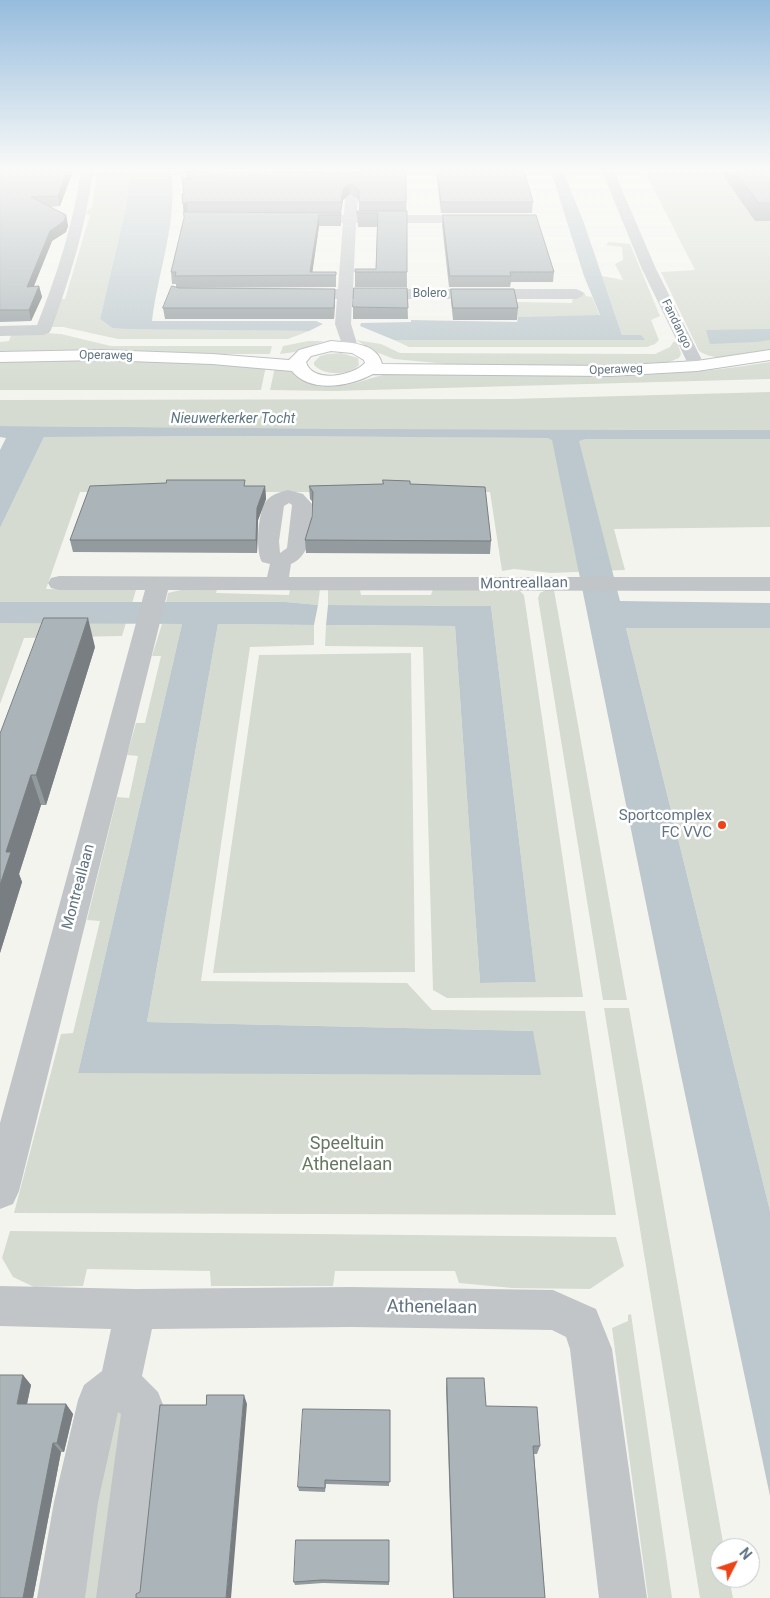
<!DOCTYPE html>
<html>
<head>
<meta charset="utf-8">
<style>
  body { margin:0 }
  #map { position:relative; width:770px; height:1598px; overflow:hidden; background:#f4f4ef; font-family:Roboto,sans-serif }
  canvas { display:block }
  .north { position:absolute; left:710px; top:1538px; width:50px; height:50px; box-sizing:border-box; background:#fff; border:1px solid #c0c7cd; border-radius:50%; rotate:49deg; font-size:14px; font-weight:700; line-height:20px; text-align:center; color:#617482 }
  .north::after { content:''; display:block; margin:auto; width:18px; height:22px; background:#ed4316; clip-path:polygon(50% 0,100% 100%,50% 72%,0 100%) }
</style>
</head>
<body>
<div id="map">
<canvas width="770" height="1598"></canvas>
<div class="north">N</div>
</div>
<script>
const context = document.querySelector('canvas').getContext('2d');
context.lineJoin = 'round';
function paint(path, color) {
  context.fillStyle = color;
  context.fill(path, 'evenodd');
}
function trace(path, color, width, dash) {
  context.strokeStyle = color;
  context.lineWidth = width;
  context.lineCap = dash ? 'butt' : 'round';
  context.setLineDash(dash || []);
  context.stroke(path);
}
function label(font, color, halo, rows, align = 'center') {
  context.font = font + ' Roboto,sans-serif';
  context.lineWidth = 5;
  context.setLineDash([]);
  context.textBaseline = 'middle';
  context.strokeStyle = halo;
  context.fillStyle = color;
  for (const [text, x, y, turn = 0] of rows) {
    context.save();
    context.translate(x, y);
    context.rotate((+turn || 0) * Math.PI / 180);
    context.textAlign = isNaN(turn) ? turn : align;
    if (halo) context.strokeText(text, 0, 0);
    context.fillText(text, 0, 0);
    context.restore();
  }
}
paint(new Path2D(`
  M97,171h33l-4,36 -26,112 12,9 197,3 -21,8h-170l-55,-12h-14l10,-28h6l25,-84 -4,-1 2,-5 4,-1z
  M634,171h136v181c-22,3 -51,12 -71,-1l-38,-79 34,-2 -50,-98z
  M609,242l21,2 30,72 -9,4 8,20 -4,4 -8,3h-238l-15,-7h250l-3,-5h-19l-20,-59 21,4 -8,-16 8,-4 -1,-13 -16,-2z
  M579,292h5l2,4 6,1 8,19 -82,1 -2,-15 56,1 1,-6 7,1z
  M45,333l16,1 50,12h161l-2,8h-97l-71,-4 -102,2v-10l9,-1 2,-6z
  M356,340l25,4 19,9 255,1 15,-7 4,-6 4,3 3,10 -2,4 -10,4 -44,4h-84l-94,-2 -53,-5 -18,-7z
  M308,341h16l-29,11 -15,2 3,-8z
  M341,353l17,5 1,7c-10,11 -35,11 -45,0v-3l6,-6 7,-2z
  M89,360l177,6 -5,24h-261v-28z
  M770,362v17l-437,12 -63,-1 5,-23c21,5 40,16 62,18 21,1 40,-12 62,-12 124,2 248,10 371,-11z
  M770,392v38l-389,-1 -381,-3v-26l509,-1z
  M266,436l504,3v88l-156,2 11,41 -74,3 -37,-4 -12,2 -12,-79h-410l-34,97 90,1 -14,46 -98,2 -24,66v-176l44,-91z
  M189,588l28,1 -1,4 73,2 1,-6h30l-2,16 -32,-3h-120l2,-9z
  M328,588l32,2 1,5h70l2,-6 86,1 5,5 59,402 -136,1 -14,-8 -10,-343 -98,-1 1,-21 129,1 25,357 56,-1 -45,-376 -163,-1z
  M546,590h8l73,410h-24l-65,-402 2,-5z
  M162,624h20l-104,449 455,-42 -386,-9 71,-398 96,1v20l-64,2 -49,334 206,2 25,27 153,1 31,204 -602,-2 47,-179 12,-1 27,-112 -13,-1 30,-123 12,1 9,-42 -11,-1 9,-32h9l16,-67h-9z
  M626,628h144v583z
  M411,653l4,319 -202,1 46,-318z
  M604,1008h25l95,540h-4v30h9l4,20h-33z
  M10,1231l606,6 8,29 -34,23 -78,-1 -53,-5 -4,-12h-120l-2,15h-122l-1,-15 -123,-2 -4,17 -49,1 -21,-10 -11,-19z
  M631,1314l41,284h-24l-36,-270 16,-7v-6z
  M123,1405l-15,193h-39l26,-156z`), '#d5dbd0');
paint(new Path2D(`
  M130,171h41c7,51 -13,100 -19,150h164l7,3 -14,7 -182,-2 -15,-1 -12,-9 26,-112z
  M551,171h12l21,52 38,112h19l4,5h-251l-34,-14 1,-3 50,-1v-2l106,2 1,-5 82,-2 -16,-39z
  M770,329v11l-14,2 -46,2 -4,-14z
  M0,426l381,3 389,1v9h-185l-6,2 41,160 150,2v25h-144l144,583v285l-92,-435 -126,-621 -4,-2 -282,-2 -222,1 -44,91v-78l6,-12 -6,-1z
  M0,602h286l32,3 -4,20 -96,-1 -71,398 386,9 8,44 -463,-2 104,-449 -182,-1z
  M328,605l163,1 45,376 -56,1 -25,-357 -129,-1z`), '#bcc8cd');
const major = new Path2D(`
  M331,341c18,2 46,1 51,23l228,2 87,-5 73,-11v10l-73,11 -87,5 -237,-2c-22,12 -63,20 -81,-3l-80,-7 -111,-4 -101,2v-10l101,-2 111,4 77,6 10,-10zM331,351l21,2 12,7 1,3c-12,13 -53,21 -59,-1l5,-6z`);
trace(major, '#b4b8bc', 2);
paint(new Path2D(`
  M81,171h12c-7,55 -23,107 -42,159l-2,3 -6,2 -43,1v-10l37,-1c20,-50 36,-100 44,-154z
  M229,171h44l-6,4 -25,2 4,3c-6,6 -37,4 -43,-2l7,-5z
  M347,171h12l-2,44h124l7,4 -7,4h-125l-3,66h223l5,2 3,3 -3,3 -5,2h-224l-1,25 7,23 -2,3h-12l-9,-26 2,-25h-39l-5,-2 -3,-3 3,-3 5,-2h40l5,-66h-39l-7,-4 7,-4h40z
  M602,171h12l42,98 49,97 -2,4h-12l-2,-4 -47,-97z
  M288,490l15,4 9,10c-2,21 2,50 -21,60l-2,13h481v14l-602,-1 -149,601 -6,13 -13,5v-86l145,-533h-86l-8,-2 -3,-5 3,-5 8,-2 208,1 3,-13 -8,-2c-7,-11 -4,-53 5,-62 5,-6 14,-8 21,-10zM289,503l3,2 -5,43 -7,5 -1,-12 5,-35z
  M0,1286l136,3 215,-2 202,3 43,19 16,40 35,249h-48l-29,-249 -4,-12 -14,-7 -201,-3 -199,2 -10,47 16,16 6,15 -20,191h-48l25,-184 -3,-2 -20,90 -13,96h-48l17,-96 24,-102 6,-15 18,-14 9,-42 -111,-3z`), '#c1c5c8');
paint(major, '#fff');
paint(new Path2D(`
  M0,171h73l-13,35 -11,1 17,8 2,11 -2,6 -14,9 -18,45h5l3,11 -11,24 -31,1z
  M185,171h26l-3,1 5,4h139l1,-1 -81,-1 -1,-3h138h-3l1,116h-52v-18h21l1,-42h-19l-1,-14 2,-2v-11l-9,-6 -7,6 -2,13h-44h44v13h-22l-7,46h24v15l-158,1 157,1 -1,30h-169l-2,-11 13,-21v-3h-4l-1,-12 13,-54 -2,-24h2l3,-15z
  M436,171h88l9,31 -1,11h-91z
  M720,171h50v50h-15z
  M443,215l111,57 -1,10h-42l-1,5h-61l-7,-62z
  M407,288l1,31h-55v-12z
  M451,289l67,19 -1,12h-64l-2,-20z
  M410,484l81,57 -1,13 -184,-1 -1,-13 7,-23 1,-15 -3,-3 -1,-13z
  M246,486h19l1,13 -8,21 -1,33 -184,-1 -3,-12z
  M95,647l-49,158h-5l-22,69 3,8 -22,71v-219z
  M23,1375l8,10 -4,19h39l7,10 -9,38h-3l-28,146h-33z
  M447,1378l93,68 -3,8h-3l11,144h-92l-7,-210z
  M390,1410l-1,76 -63,-2 -1,8 -26,-1 -1,-4z
  M389,1540v45l-66,-2 -28,2 -1,-3z`), '#939b9e');
paint(new Path2D(`
  M67,171h6l-13,35 -2,-10z
  M350,184v10l-7,6 -2,13v-11l2,-13z
  M187,202l1,11 -4,2 -1,-11z
  M66,215l2,11 -2,6 -14,9 -23,57 -2,-11 23,-56z
  M319,215v11l-7,49 -2,-3z
  M39,286l3,11 -11,24 -2,-11z
  M335,289v11l-1,19v-11z
  M265,486l1,13 -8,21 -1,33 -1,-13 1,-32z
  M88,618l7,29 -49,158 -10,-30z
  M31,775l10,30 -22,69 3,8 -22,71v-68l6,-33z
  M23,1375l8,10 -6,28 -8,-9z
  M244,1395l3,9 -16,194h-5z
  M66,1404l7,10 -9,38 -7,-9z
  M53,1443l8,9 -28,146h-10z`), '#787e81');
const building = new Path2D(`
  M0,171h67l-9,25 -27,1 35,18 -2,6 -14,10 -23,56 12,-1 -10,24h-29z
  M187,171h19l7,5h139l7,-5h47v31h-47v-12l-9,-6 -7,5 -2,13h-154l-4,2 -1,-10h2l-2,-17 8,3z
  M438,171h86l9,31h-92z
  M735,171h35v32h-11z
  M358,211h49v61h-52v-3h21l2,-56h-21z
  M184,212l157,1v2h-22l-9,57h26v3l-161,1 1,-4h-5l13,-54z
  M443,215h93l18,57h-44l1,4h-61z
  M172,286l7,2 156,1 -1,19h-171z
  M354,288h53l1,20 -55,-1z
  M451,289h63l4,19h-65z
  M167,480h78l-1,6h21l-8,22 -1,32h-186l20,-54 76,-3z
  M383,480l27,1v3l75,3 6,54 -186,-1 7,-23 1,-25 -4,-6 74,-2z
  M44,618h44l-52,157h-5l-25,77h5l-11,33v-151z
  M0,1375h23l-6,29h49l-9,39h-4l-30,155h-23z
  M447,1378h37l2,28 51,1 3,39h-7l12,152h-91z
  M207,1395h37l-18,203h-90v-4l4,-2 20,-187h46z
  M303,1409l87,1v72l-65,-2v8l-27,-1z
  M296,1540h93v42l-67,-2 -28,2z`);
paint(building, '#abb4b8');
trace(building, '#787e81', 1);
const sky = context.createLinearGradient(0, 0, 0, 395);
sky.addColorStop(0, '#96bcdd');
sky.addColorStop(0.43, '#fafaf8');
sky.addColorStop(1, '#fafaf800');
context.fillStyle = sky;
context.fillRect(0, 0, 770, 395);
for (const [x, y, r, color] of [
  [722,825,5,"#ed4316"]
]) {
  const dot = new Path2D();
  dot.arc(x, y, r, 0, 2 * Math.PI);
  context.fillStyle = color;
  context.fill(dot);
  trace(dot, '#fff', 2);
}
label('12px', '#617482', '#fff', [
  ["Bolero",430,294],
  ["Fandango",676,324,64],
  ["Operaweg",106,356,1],
  ["Operaweg",616,370,-2]
]);
label('italic 14px', '#5c7780', '#fff', [
  ["Nieuwerkerker Tocht",233,419]
]);
label('15px', '#617482', '#fff', [
  ["Montreallaan",524,584,-1],
  ["Montreallaan",79,887,-75]
]);
label('15px', '#617482', '#fff', [
  ["Sportcomplex",712,816],
  ["FC VVC",712,833]
], 'right');
label('18px', '#667960', '#fff', [
  ["Speeltuin",347,1144],
  ["Athenelaan",347,1165]
]);
label('18px', '#617482', '#fff', [
  ["Athenelaan",432,1308,1]
]);
</script>
</body>
</html>
